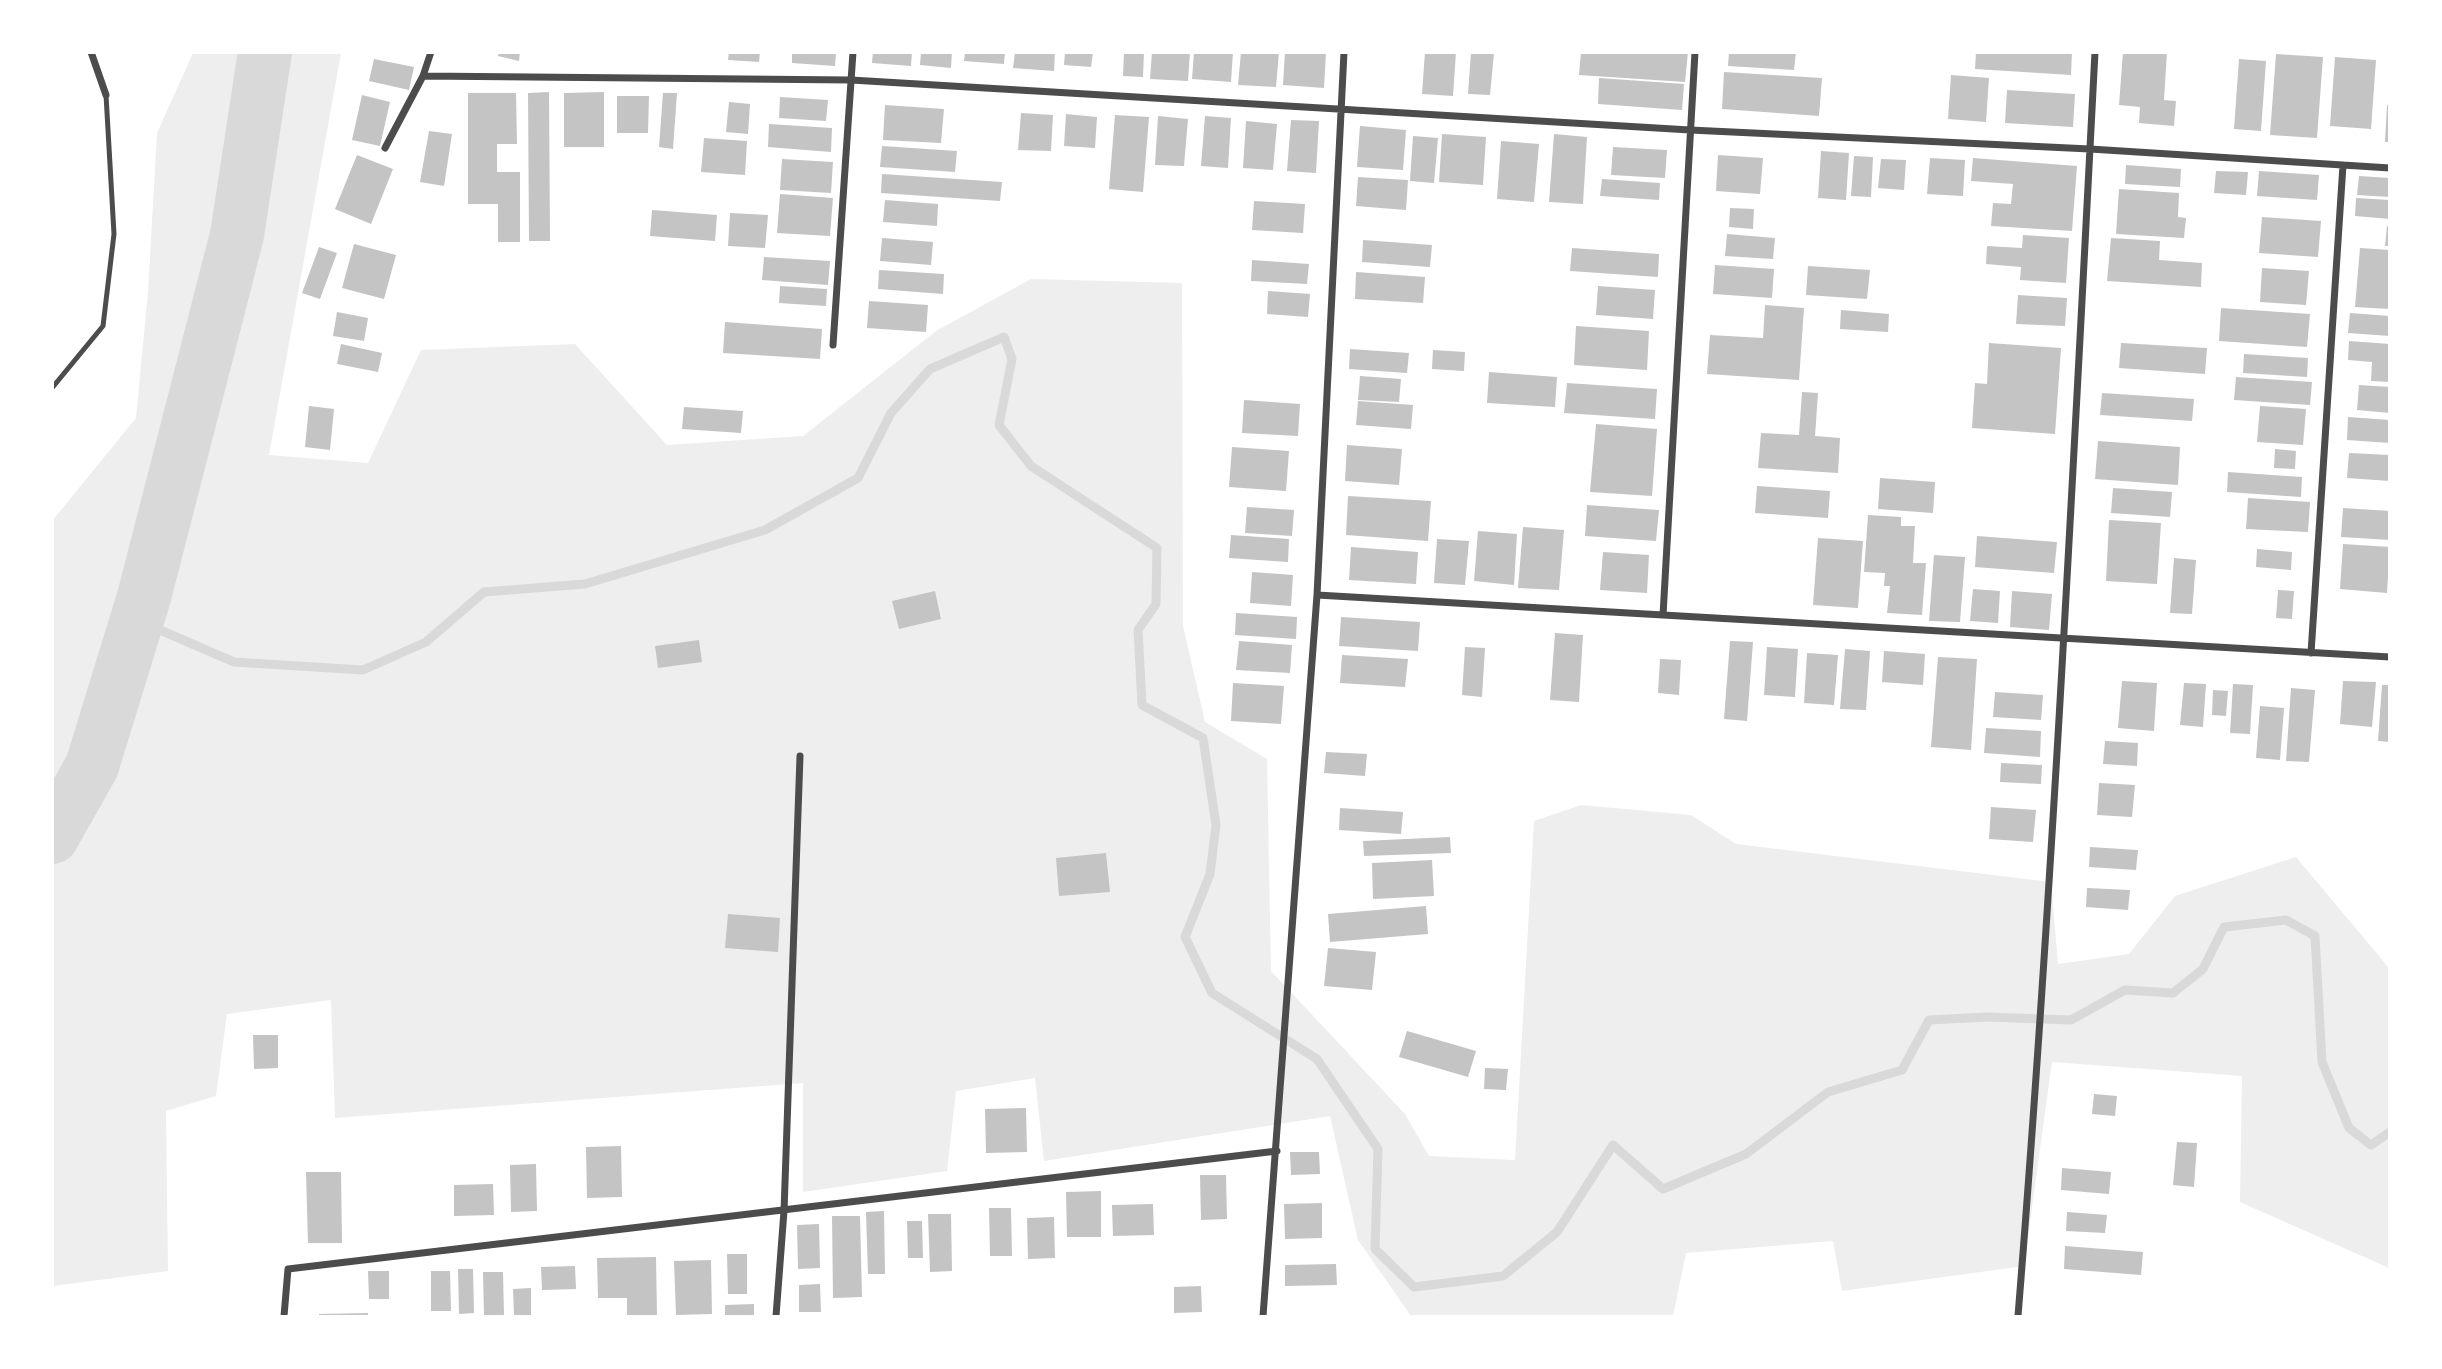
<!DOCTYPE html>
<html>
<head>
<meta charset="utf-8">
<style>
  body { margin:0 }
  #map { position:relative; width:2442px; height:1369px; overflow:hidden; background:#fff; font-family:Overpass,sans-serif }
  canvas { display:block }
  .frame { position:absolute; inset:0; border:54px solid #fff; pointer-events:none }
</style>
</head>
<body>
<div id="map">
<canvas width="2442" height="1369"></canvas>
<div class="frame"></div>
</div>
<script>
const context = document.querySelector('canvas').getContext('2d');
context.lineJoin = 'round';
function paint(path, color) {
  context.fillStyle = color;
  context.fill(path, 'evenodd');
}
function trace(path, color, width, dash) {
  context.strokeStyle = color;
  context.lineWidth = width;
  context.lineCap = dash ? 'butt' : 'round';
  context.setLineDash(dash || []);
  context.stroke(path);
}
paint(new Path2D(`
  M193,53h148l-72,402 99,8 53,-113 154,-6 92,101 136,-9 133,-105 95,-52 151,4 1,343 22,96 62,37 4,212 134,143 24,42 86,4 19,-339 47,-16 110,10 45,29 315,38 7,82 71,-10 46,-58 121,-39 93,111v300l-149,-66 2,-126 -190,-14 -28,204 -182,25 -9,-50 -147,12 -13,63h-262l-53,-76 -28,-124 -286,45 -9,-83 -79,13 -9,80 -144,21v-109l-468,35 -4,-118 -104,14 -11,82 -50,15 2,160 -115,15 -1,-765 84,-103 12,-126 9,-159z`), '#eee');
trace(new Path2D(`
  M137,620l97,42 129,8 63,-28 58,-50 101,-8 180,-54 93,-52 33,-65 39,-44 74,-32 8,22 -13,66 32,41 126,82 -1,56 -18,26 4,75 61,33 13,87 -6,49 -25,63 27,56 105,66 61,90 -3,100 39,38 89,-11 54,-44 56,-87 50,44 83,-35 82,-62 74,-22 27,-50 58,-3 84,3 54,-30 48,3 30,-24 21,-42 62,-7 29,16 7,126 27,66 22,17 19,-13`), '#d9d9d9', 9);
trace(new Path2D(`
  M52,837l40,-71 52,-169 93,-362 28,-183`), '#d9d9d9', 54);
paint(new Path2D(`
  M499,52h21l-1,9 -21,-5z
  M729,52h31l-1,10 -31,-2z
  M792,52h44l-1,14 -43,-3z
  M873,52h39l-1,14 -39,-3z
  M921,52h31l-1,16 -31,-3z
  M965,52h40l-1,12 -40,-3z
  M1015,52h40l-1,19 -41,-3z
  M1065,52h28l-2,15 -27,-2z
  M1124,52h20l-1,25 -20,-1z
  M1152,52h38l-2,29 -38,-2z
  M1194,52h39l-2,30 -39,-3z
  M1241,52h38l-3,35 -38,-2z
  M1285,52h41l-2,36 -41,-3z
  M1425,52h31l-3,44 -31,-2z
  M1471,52l23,1 -4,42 -22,-1z
  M1581,52h107l-3,30 -106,-7z
  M1729,52h67l-2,18 -66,-4z
  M1976,52h96l-1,23 -96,-6z
  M2123,52h44l-3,48 12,1 -2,25 -35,-3 1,-16 -21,-2z
  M2276,54l47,3 -6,81 -47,-3z
  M2335,57l41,3 -5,69 -41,-3z
  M374,59l40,8 -5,23 -40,-9z
  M2239,59l27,2 -5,70 -27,-2z
  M1724,72l98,6 -3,38 -97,-7z
  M1951,75l38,3 -3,44 -38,-3z
  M1599,78l85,6 -2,26 -84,-6z
  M2007,90l68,4 -2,33 -68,-4z
  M549,92l1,149h-21l-1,-148z
  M604,92v55h-40v-54z
  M468,93h48l1,51h-20v28h23v70h-22v-38h-30z
  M663,93h14l-4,56 -14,-2z
  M362,95l28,7 -10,44 -28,-6z
  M617,96h32l-1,37h-31z
  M780,97l48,3 -2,21 -47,-3z
  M729,102l21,2 -2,30 -22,-2z
  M885,105l59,4 -3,34 -58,-3z
  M2387,105h3v37h-5z
  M1021,113l32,2 -2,36 -33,-1z
  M1066,114l31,3 -2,31 -31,-2z
  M1115,115l34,2 -6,75 -34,-3z
  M1158,116l30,3 -4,47 -29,-1z
  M1205,116l26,2 -3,50 -27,-2z
  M1291,120l28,1 -3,52 -29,-2z
  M1246,121l31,3 -4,46 -30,-2z
  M769,124l63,4 -1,24 -63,-5z
  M1360,126l46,4 -3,40 -46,-3z
  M429,131l23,3 -8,52 -24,-4z
  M1442,134l44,3 -3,48 -44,-3z
  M1554,134l33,3 -4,67 -34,-2z
  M1413,136l25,2 -4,45 -24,-2z
  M704,138l43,3 -2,34 -44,-3z
  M1501,141l38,3 -5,58 -37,-3z
  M882,146l75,5 -2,21 -75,-5z
  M1613,147l54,3 -2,28 -54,-3z
  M1821,151l28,2 -3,47 -28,-2z
  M357,155l36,14 -22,55 -36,-15z
  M1718,155l45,3 -3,36 -44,-3z
  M1854,156l19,1 -2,40 -20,-1z
  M1930,158l35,2 -2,36 -36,-2z
  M1973,158l104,8 -5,65 -81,-5 2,-23 18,1 2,-20 -42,-3z
  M782,159l51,3 -2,31 -51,-3z
  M1881,159l25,1 -2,30 -26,-2z
  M2126,165l55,4 -1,18 -55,-3z
  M2216,171l32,1 -2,23 -32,-2z
  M2259,171l60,4 -2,25 -60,-4z
  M882,174l120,8 -2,19 -119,-8z
  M2359,176l31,2v19l-33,-2z
  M1358,177l50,3 -2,30 -50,-4z
  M1602,179l58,4 -1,17 -59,-4z
  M2119,189l60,4 -1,24 8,1 -2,20 -68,-4z
  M780,194l53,4 -3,38 -53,-3z
  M2356,198l34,2v19l-35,-3z
  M885,200l53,4 -1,22 -54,-4z
  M1254,201l51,3 -2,29 -51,-3z
  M1730,208l24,1 -1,20 -24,-2z
  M652,210l65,5 -2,26 -65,-5z
  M730,213l38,2 -3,33 -37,-2z
  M2262,217l59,4 -3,36 -59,-4z
  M2387,226h3v20h-5z
  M1727,234l48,4 -2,21 -48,-3z
  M2023,235l46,3 -3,45 -46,-3 1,-13 -35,-3 1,-18 35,2z
  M882,238l51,4 -2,23 -51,-4z
  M2111,238l49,3 -1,19 43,3 -1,24 -94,-6z
  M1363,240l69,5 -2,22 -68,-5z
  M354,244l42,11 -12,44 -42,-11z
  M319,247l18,6 -17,46 -18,-6z
  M1572,248l87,6 -1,23 -88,-6z
  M2360,248l30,2v59l-35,-2z
  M764,257l66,4 -2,24 -66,-5z
  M1252,260l57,4 -2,20 -56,-3z
  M1715,265l59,4 -2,29 -59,-4z
  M1808,266l62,4 -3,29 -61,-4z
  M2262,268l47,3 -3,34 -46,-3z
  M879,270l65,4 -1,20 -65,-5z
  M1356,272l69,5 -2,26 -68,-4z
  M780,286l47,3 -1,17 -47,-3z
  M1598,286l57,4 -2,29 -57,-4z
  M1268,291l42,3 -2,23 -41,-3z
  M2018,295l49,3 -2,28 -49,-2z
  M869,301l59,4 -2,27 -59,-4z
  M1765,305l39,3 -5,72 -92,-6 3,-39 53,3z
  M2221,308l89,6 -3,33 -88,-6z
  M1841,310l48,4 -1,18 -48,-3z
  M337,312l31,6 -4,23 -31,-5z
  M2350,313l40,3v20l-42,-3z
  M725,322l97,7 -2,30 -97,-6z
  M1576,326l73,5 -2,39 -73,-5z
  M2349,341l41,3v38l-19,-1 1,-19 -24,-2z
  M1989,343l72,5 -6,86 -83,-6 3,-45 12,1z
  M2121,343l86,5 -2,26 -86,-6z
  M341,344l41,9 -4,19 -41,-8z
  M1350,349l59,4 -2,20 -58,-4z
  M1433,350l32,2 -1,19 -32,-2z
  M2244,354l64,4 -1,19 -64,-4z
  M1489,372l68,5 -2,30 -68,-4z
  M1360,376l41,3 -2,23 -41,-2z
  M2236,377l76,5 -2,23 -76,-5z
  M1567,383l90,6 -2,30 -91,-6z
  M2359,385l31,2v26l-33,-3z
  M1802,392l16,1 -3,43 25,2 -2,35 -80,-5 3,-35 38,2z
  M2102,393l92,6 -2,22 -92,-6z
  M1244,400l56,4 -2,32 -56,-3z
  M1358,401l55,4 -2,24 -55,-4z
  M309,406l25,3 -4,41 -25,-3z
  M2260,406l46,3 -3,36 -46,-3z
  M684,407l59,4 -2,22 -59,-4z
  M2348,417l42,3v23l-43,-3z
  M1596,424l61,5 -5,67 -62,-4z
  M2098,441l82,6 -2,38 -83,-6z
  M1347,445l55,4 -3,36 -54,-4z
  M1232,447l57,4 -3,40 -57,-4z
  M2275,449l21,2 -1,18 -21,-1z
  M2349,453l41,2v26l-43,-3z
  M2228,472l74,5 -1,20 -74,-5z
  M1880,478l55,4 -2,31 -55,-4z
  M1757,486l73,5 -2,27 -73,-5z
  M2113,488l59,4 -2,25 -59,-4z
  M1348,496l83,5 -3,40 -82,-6z
  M2248,498l62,4 -2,30 -62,-3z
  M1587,505l72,5 -3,31 -71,-5z
  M1247,507l47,3 -2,26 -47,-3z
  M2343,508l47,3v29l-49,-3z
  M1868,515l33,2v9h14l-2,37h13l-4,52 -35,-2 3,-27h-6l1,-13 -21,-1z
  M2109,520l52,3 -4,61 -51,-3z
  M1523,527l41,3 -5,60 -41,-2z
  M1478,531l39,3 -3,51 -40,-4z
  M1231,535l58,4 -1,23 -59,-4z
  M1977,536l80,6 -3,31 -79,-6z
  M1818,538l45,3 -5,67 -45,-3z
  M1437,539l32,2 -4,44 -31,-2z
  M2343,544l47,3 -3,46 -47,-4z
  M1351,547l67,5 -2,32 -67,-4z
  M2257,549l35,3 -1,18 -35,-3z
  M1603,552l46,3 -2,38 -47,-3z
  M1934,555l31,2 -5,65 -31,-1z
  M2174,558l22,2 -4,54 -22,-1z
  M1252,572l41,3 -2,31 -41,-3z
  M1973,589l27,2 -2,32 -28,-2z
  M2278,590l16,1 -2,28 -16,-1z
  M935,591l6,28 -42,10 -7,-28z
  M2012,591l40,3 -3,36 -39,-3z
  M1236,613l61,4 -1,22 -61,-4z
  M1341,617l79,5 -2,29 -79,-5z
  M1555,633l28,2 -4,67 -29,-2z
  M699,640l3,22 -44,6 -3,-22z
  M1239,641l53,4 -2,28 -54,-3z
  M1730,641l23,1 -6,79 -23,-2z
  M1465,647l20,1 -3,49 -20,-2z
  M1767,647l31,2 -3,48 -31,-2z
  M1845,649l25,2 -4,59 -26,-1z
  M1884,651l41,3 -2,31 -41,-3z
  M1807,653l31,2 -4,50 -30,-2z
  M1342,655l66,4 -3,28 -65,-4z
  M1938,657l39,2 -6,91 -40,-3z
  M1660,659l21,1 -2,35 -21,-2z
  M2122,681l35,2 -3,48 -36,-3z
  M2343,681l33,1 -4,45 -32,-3z
  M1233,683l51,3 -3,38 -50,-3z
  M2184,683l22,1 -3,43 -23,-2z
  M2233,684l20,1 -3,49 -20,-1z
  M2382,685h8v57l-12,-1z
  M2291,688l24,2 -6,72 -23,-1z
  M2213,690l15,1 -2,25 -14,-1z
  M1995,692l48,3 -2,25 -48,-3z
  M2260,706l24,2 -4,52 -24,-2z
  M1986,728l55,3 -1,26 -56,-4z
  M2105,741l33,2 -1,23 -34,-2z
  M1326,752l41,2 -2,22 -41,-3z
  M2001,763l41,2 -1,19 -41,-2z
  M2099,783l36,2 -3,32 -35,-2z
  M1991,807l45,3 -3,32 -44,-3z
  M1340,808l63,4 -2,22 -62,-4z
  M1450,837l1,16 -87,3 -1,-15z
  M2090,847l48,3 -2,20 -47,-3z
  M1106,853l4,39 -51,4 -3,-38z
  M1432,860l2,36 -61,3 -1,-36z
  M2087,888l43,2 -2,20 -42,-3z
  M1426,906l2,28 -98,8 -2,-28z
  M728,914l52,4 -2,34 -53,-4z
  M1328,948l48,4 -4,38 -48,-4z
  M1407,1031l69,20 -8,26 -69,-20z
  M253,1035h25v33l-24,1z
  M1485,1068l23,1 -2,21 -22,-1z
  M2094,1094l23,2 -2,20 -23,-2z
  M1026,1108l1,44 -41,1 -1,-44z
  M2177,1142l20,1 -3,44 -21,-2z
  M621,1146l1,51 -35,1 -1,-51z
  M1290,1152h29l1,22 -29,1z
  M536,1164l1,47 -26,1 -1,-47z
  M2062,1168l49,4 -2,22 -48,-4z
  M306,1172h35l1,71h-34z
  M1200,1175h26l1,44 -26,1z
  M493,1184l1,31 -40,1v-31z
  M1101,1191v46h-34l-1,-45z
  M1322,1203v35l-37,1 -1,-35z
  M1153,1204l1,31 -41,1 -1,-31z
  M989,1208h22l1,48h-22z
  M884,1211l1,63h-17l-2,-62z
  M2067,1212l40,3 -2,18 -39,-2z
  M928,1214h23l1,57 -22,1z
  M832,1216h28l2,81 -29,1z
  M1054,1217l1,41 -27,1 -1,-41z
  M907,1221h15l1,37h-15z
  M819,1224l1,44 -22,1 -1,-44z
  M2065,1246l78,6 -2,23 -77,-6z
  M727,1254h20v40h-19z
  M656,1257l1,59h-30v-18h-29l-1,-40z
  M711,1260l1,54 -36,1 -2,-54z
  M1336,1264l1,21 -52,1v-21z
  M575,1266l1,23 -34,1 -1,-23z
  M458,1269h15l1,44 -15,1z
  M368,1271h21v28h-20z
  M431,1271h19l1,40h-20z
  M483,1272h20l1,44h-20z
  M820,1284l1,28h-22v-27z
  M1201,1286l1,26 -28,1v-26z
  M531,1288v28h-17l-1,-27z
  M754,1304v12h-29v-11z
  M368,1313v3h-49v-2z`), '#c4c4c4');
trace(new Path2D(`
  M52,388l51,-62 11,-92 -8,-139`), '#4c4c4c', 5);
trace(new Path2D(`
  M91,52l15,43
  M423,76l428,4 839,50 400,19 300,19
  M385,148l38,-72 8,-24
  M833,345l20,-293
  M1317,595l1073,62
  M1663,615l32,-563
  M2311,653l32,-488
  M284,1316l4,-47 989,-118
  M776,1316l8,-105 16,-455
  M1263,1316l54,-721 27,-543
  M2018,1316c34,-420 55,-842 77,-1264`), '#4c4c4c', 7);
</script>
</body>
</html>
